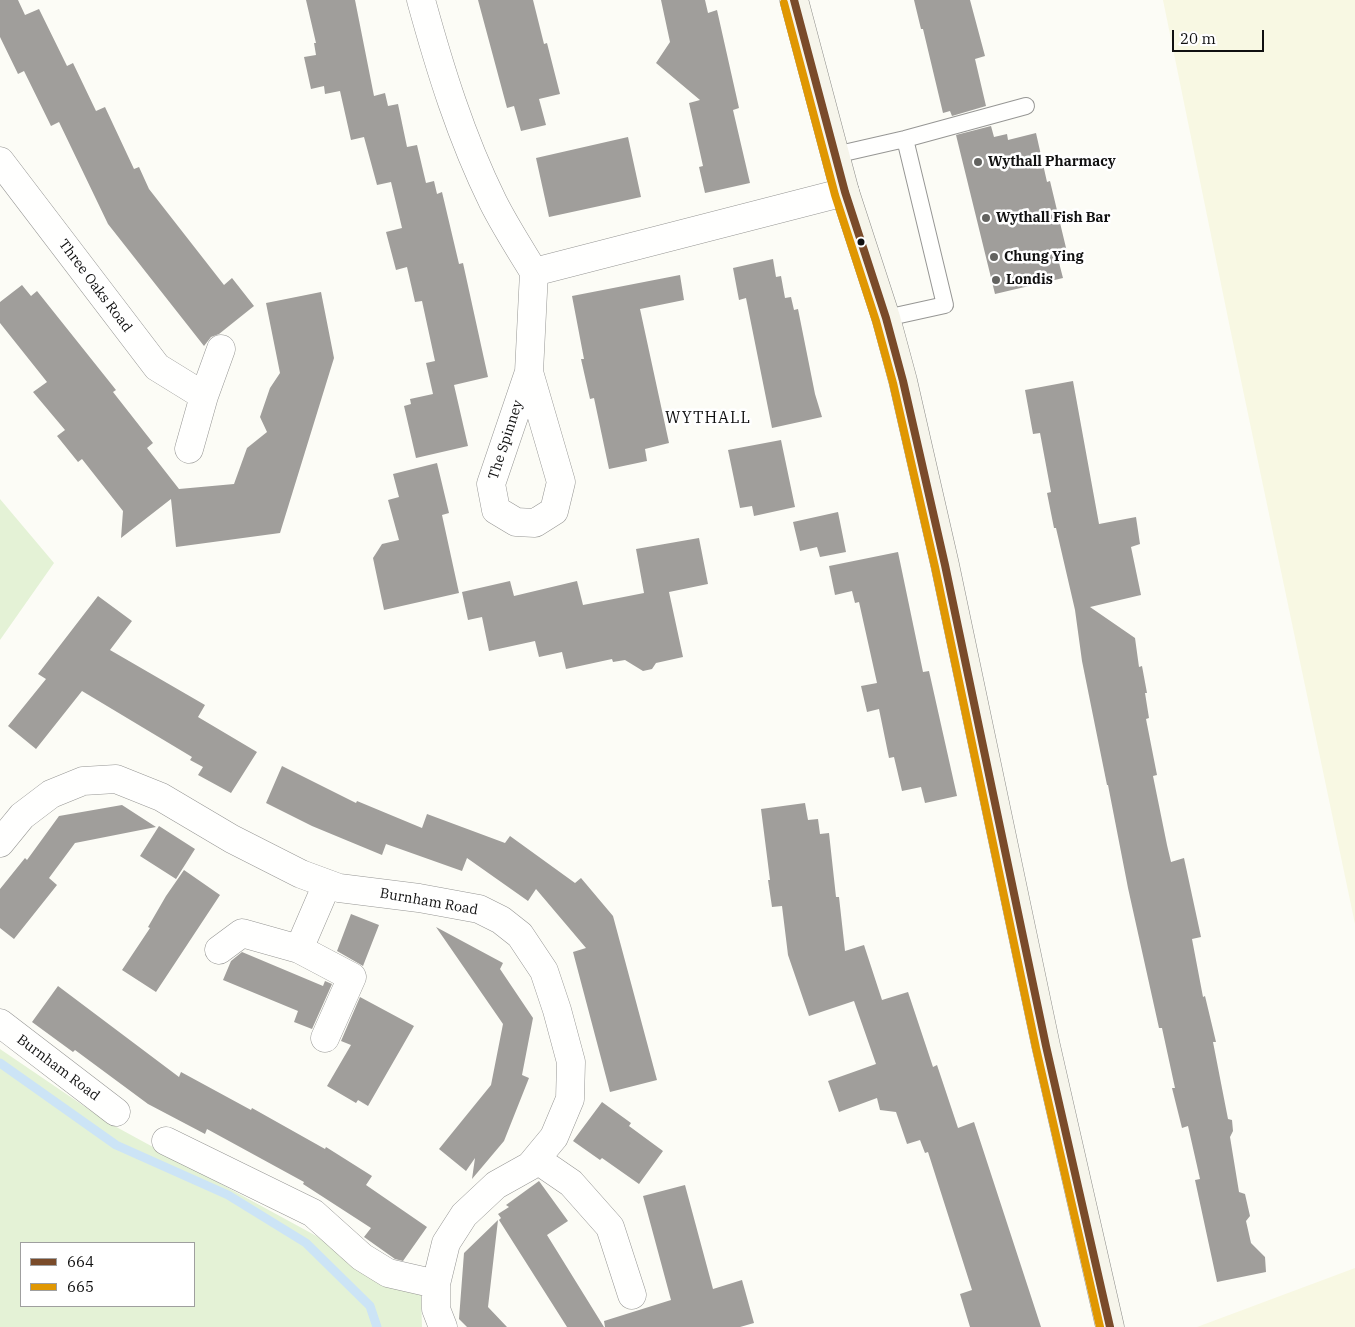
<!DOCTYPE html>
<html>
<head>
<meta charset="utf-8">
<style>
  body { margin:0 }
  #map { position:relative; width:1355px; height:1327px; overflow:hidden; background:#fcfcf6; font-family:"IBM Plex Serif",serif }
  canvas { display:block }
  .legend { position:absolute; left:20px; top:1242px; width:175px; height:65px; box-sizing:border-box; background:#fff; border:1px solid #9f9f9f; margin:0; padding:6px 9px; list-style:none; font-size:15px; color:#101010 }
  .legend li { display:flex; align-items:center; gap:10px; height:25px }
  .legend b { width:25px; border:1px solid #9f9f9f }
  .scale { position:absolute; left:1172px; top:30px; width:92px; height:22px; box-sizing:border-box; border:2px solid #101010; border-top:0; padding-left:6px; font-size:15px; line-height:18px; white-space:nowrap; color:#101010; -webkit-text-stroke:4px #fff; paint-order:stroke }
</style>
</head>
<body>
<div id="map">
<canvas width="1355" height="1327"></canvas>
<ul class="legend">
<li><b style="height:6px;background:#7a4b2a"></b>664</li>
<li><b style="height:6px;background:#e09702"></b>665</li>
</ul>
<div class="scale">20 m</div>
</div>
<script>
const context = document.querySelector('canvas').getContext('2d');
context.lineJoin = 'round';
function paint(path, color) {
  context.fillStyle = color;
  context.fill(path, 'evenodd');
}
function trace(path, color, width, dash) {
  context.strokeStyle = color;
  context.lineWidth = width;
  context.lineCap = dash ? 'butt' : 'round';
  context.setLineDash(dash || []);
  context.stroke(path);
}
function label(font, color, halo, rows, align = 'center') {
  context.font = font + ' "IBM Plex Serif",serif';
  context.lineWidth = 5;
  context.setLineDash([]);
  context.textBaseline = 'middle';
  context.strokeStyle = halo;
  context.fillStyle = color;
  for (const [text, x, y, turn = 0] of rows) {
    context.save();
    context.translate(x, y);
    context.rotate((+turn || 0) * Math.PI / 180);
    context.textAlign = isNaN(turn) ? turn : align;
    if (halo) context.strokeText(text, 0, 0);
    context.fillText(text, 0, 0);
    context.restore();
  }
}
paint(new Path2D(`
  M1163,0h192v924l-125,-596z
  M1355,1268v59h-158z`), '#f8f8e3');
paint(new Path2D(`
  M0,499l54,64 -54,77z
  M0,1049l109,74 312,170 1,34h-422zM21,1243h173v63h-173z`), '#e4f2d6');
trace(new Path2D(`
  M0,1063l116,82 112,50 78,48 64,63 7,21`), '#cce4f6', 9);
paint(new Path2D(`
  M0,0h18l7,15 14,-6 28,57 6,-3 23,48 9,-4 29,62 5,-2 10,22 75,96 8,-7 22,28 -35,28 -8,3 -7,9 -96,-122 -49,-102 -8,4 -27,-55 -6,3 -18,-37z
  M306,0h49l19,96 11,-3 3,13 10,-2 9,43 10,-2 9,38 8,-2 3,13 5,-2 17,72 4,-1 25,114 -34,8 14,61 -52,12 -12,-52 7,-2 -1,-5 23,-5 -7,-31 9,-2 -13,-60 -7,1 -8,-35 -11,3 -10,-38 16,-4 -11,-46 -14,3 -13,-48 -13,3 -11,-49 -15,3 -1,-8 -13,3 -7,-32 12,-2 -2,-12h2z
  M478,0h55l11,44 3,-1 13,51 -21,5 7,26 -25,6 -7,-25 -7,2z
  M661,0h44l3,13 9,-3 22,98 -6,2 17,73 -45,10 -6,-26 4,-1 -14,-63 11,-3 -44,-37 14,-21z
  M914,0h56l15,56 -10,3 11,47 -34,10 -2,-5 -7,2 -20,-84h-2z
  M991,126l3,11 13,-3 1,6 28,-7 11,49 3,-1 17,71 -10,3 6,23 -68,16 -39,-159z
  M628,137l13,60 -92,20 -13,-59z
  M773,259l3,18 5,-1 4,22 6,-1 3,13 4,-1 17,85 7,23 -50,11 -26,-130 -7,2 -6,-32z
  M680,275l4,25 -44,9 29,134 -24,6 2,12 -38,8 -15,-71 -4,1 -9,-40h3l-12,-63z
  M22,285l9,11 6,-5 79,99 -3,2 40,51 -6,5 32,41 55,-5 13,-36 20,-16 -7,-15 10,-29 10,-15 -14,-70 55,-11 13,66 -54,175 -104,14 -5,-48 -50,39 2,-27 -41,-52 -4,3 -21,-26 8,-6 -32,-38 14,-10 -47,-59v-21z
  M1073,381l26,143 37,-7 4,27 -9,3 10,48 -51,12 45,31 4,29 3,-1 5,27h-2l4,25 -3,1 11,56 -4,1 14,69 4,17 13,-4 17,79 -9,2 11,58 2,-1 11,46h-3l15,77 4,1 1,11 -3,6 9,55 6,2 5,22 -4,5 5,22 14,14 1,15 -49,10 -22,-102 5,-1 -12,-53 -6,2 -10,-40h3l-13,-60h-3l-31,-140 -20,-103h-1l-25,-124 -7,-51 -19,-82h-2l-7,-35 4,-1 -11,-59 -7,1 -8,-44z
  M781,440l14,67 -41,9 -2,-10 -12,2 -12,-58z
  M437,463l12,50 -7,2 17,78 -75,17 -11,-52 9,-14 17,-4 -11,-40 11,-3 -6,-23z
  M838,512l8,40 -26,5 -3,-10 -17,4 -7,-29z
  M699,538l9,46 -39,8 14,65 -27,6 -4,6 -9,2 -18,-11 -12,2 -1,-3 -46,10 -4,-17 -23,5 -4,-16 -46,10 -7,-34 -14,3 -6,-28 48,-11 4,15 63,-15 6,24 61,-12 -8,-44z
  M898,552l25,120 6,-1 28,125 -32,7 -4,-16 -19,4 -8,-34 -5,1 -10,-49 -12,3 -6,-26 16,-3 -18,-81 -4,1 -3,-12 -17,4 -6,-29z
  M98,596l34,25 -22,29 95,55 -7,12 59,35 -26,41 -33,-18 5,-8 -13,-7 2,-3 -110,-66 -46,58 -28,-23 38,-47 -8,-5z
  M282,766l74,37 1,-2 65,27 5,-14 78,29 5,-7 65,47 6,-5 32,38 44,164 -47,12 -37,-140 13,-4 -50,-59 -8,12 -61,-43 -5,13 -76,-27 -4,11 -70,-29 -46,-23z
  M805,803l3,17 10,-1 2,15 9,-1 7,64h3l6,54 19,-6 18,55 26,-8 25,75 4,-2 21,63 16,-6 67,205h-71l-10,-33 12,-4 -44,-138 -3,1 -5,-13 -13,4 -11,-32 -16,-2 -3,-12 -38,14 -11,-31 48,-17 -22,-63 -45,15 -21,-61 -6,-49 -10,1 -4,-27h2l-9,-71z
  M122,805l34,22 -81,16 -26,35 8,7 -43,54 -14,-11v-39l25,-31 2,2 32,-44z
  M159,826l36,23 -19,30 -36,-23z
  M184,870l36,25 -64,97 -34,-22 28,-42 -2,-1 18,-31z
  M351,914l28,11 -16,41 -26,-15z
  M436,927l67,36 -3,6 33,49 -11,57 7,3 -25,63 -32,38 3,-21 -9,13 -27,-22 52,-64 12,-61z
  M242,952l81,34 2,-5 7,3 -20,45 -18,-7 4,-11 -75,-31 8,-19z
  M58,986l121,91 2,-5 70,38 1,-2 73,41 1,-2 46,29 -6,9 61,42 -24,34 -8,-2 -31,-22 7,-9 -68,-44 1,-2 -97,-53 -2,5 -57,-30 -73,-54 -2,2 -41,-30z
  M360,997l54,29 -46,80 -10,-6 -2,3 -29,-17 24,-41 -10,-4z
  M602,1102l29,21 -2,3 34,25 -24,33 -37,-26 -2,2 -27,-19z
  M539,1181l29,40 -21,14 57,92h-37l-68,-107 2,-2 -3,-4 11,-7 -3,-2z
  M685,1185l28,104 29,-9 12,43 -14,4h-135l-1,-6 67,-21 -28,-104z
  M498,1220l-10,87 19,20h-40l-8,-8 5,-66z`), '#a09e9b');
const lane = new Path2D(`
  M835,155l70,-16 121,-33
  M886,318l59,-13 -40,-166`);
const street = new Path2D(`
  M421,0c19,69 40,137 72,202 12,24 27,47 41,70l311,-80
  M0,161l157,206 47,29
  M529,372l32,110 -7,29 -19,12 -19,-1 -20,-12 -5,-26 38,-112 5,-100
  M189,449l15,-53 17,-47
  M0,843l22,-27 29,-22 32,-13 33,-2 45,18 71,42 69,35 38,14 80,10 60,11 22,11 19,15 24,36 13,39 14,52 -1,37 -16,38 -24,29 -34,19 -32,30 -18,28 -10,41v25l7,18
  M299,949l53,28 -27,61
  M219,950l23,-17 57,16 28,-65
  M0,1023l116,89
  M166,1141l147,72 49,44 26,16 48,11
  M536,1159l35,24 39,44 22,68`);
const secondary = new Path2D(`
  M794,0l51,192 41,126 17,63 42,184 101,481 64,281`);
trace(lane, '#969694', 18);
trace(street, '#969694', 29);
trace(secondary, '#8d8d8a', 29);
trace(lane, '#fffffe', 16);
trace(street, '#fffffe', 28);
trace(secondary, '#f6f5eb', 28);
trace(new Path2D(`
  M794,0l51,192 41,126 17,63 42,184 101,481 64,281`), '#7a4b2a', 8);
trace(new Path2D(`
  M784,3l51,192 41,126 17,62 42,184 101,481 64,279`), '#e09702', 8);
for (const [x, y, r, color] of [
  [978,162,5,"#636360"],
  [986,218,5,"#636360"],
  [861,242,4.5,"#101010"],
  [994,257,5,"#636360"],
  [996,280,5,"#636360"]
]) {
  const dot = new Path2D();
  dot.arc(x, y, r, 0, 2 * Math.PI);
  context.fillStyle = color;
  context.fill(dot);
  trace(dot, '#fff', 2);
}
label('bold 14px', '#101010', '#fff', [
  ["Wythall Pharmacy",988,162],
  ["Wythall Fish Bar",996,218],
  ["Chung Ying",1004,257],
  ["Londis",1006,280]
], 'left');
label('14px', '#101010', '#fff', [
  ["Three Oaks Road",95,286,53],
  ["The Spinney",506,440,-72],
  ["Burnham Road",429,902,10],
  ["Burnham Road",58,1068,37]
]);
context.letterSpacing = '1px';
label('16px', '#101010', '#fff', [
  ["WYTHALL",708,418]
]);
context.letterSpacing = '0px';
</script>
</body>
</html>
